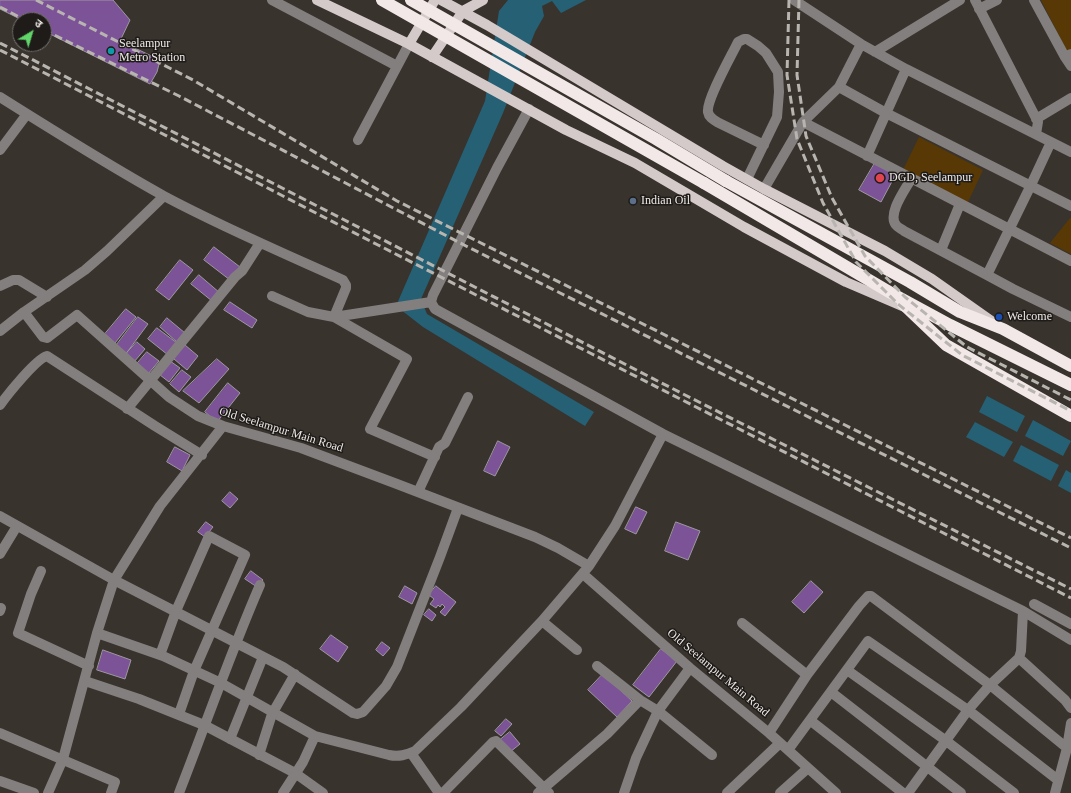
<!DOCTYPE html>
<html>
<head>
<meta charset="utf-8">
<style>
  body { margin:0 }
  #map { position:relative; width:1071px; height:793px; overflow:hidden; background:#38332d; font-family:"Times New Roman","Noto Sans Devanagari",serif }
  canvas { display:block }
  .north { position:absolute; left:12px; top:12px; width:40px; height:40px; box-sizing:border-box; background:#1e1b19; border:1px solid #716e6b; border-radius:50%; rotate:38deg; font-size:11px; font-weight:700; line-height:16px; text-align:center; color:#eeebe7 }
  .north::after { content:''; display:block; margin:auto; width:14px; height:18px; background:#61d46a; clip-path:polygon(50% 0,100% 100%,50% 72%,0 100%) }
</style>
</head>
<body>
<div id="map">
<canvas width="1071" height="793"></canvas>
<div class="north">उ</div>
</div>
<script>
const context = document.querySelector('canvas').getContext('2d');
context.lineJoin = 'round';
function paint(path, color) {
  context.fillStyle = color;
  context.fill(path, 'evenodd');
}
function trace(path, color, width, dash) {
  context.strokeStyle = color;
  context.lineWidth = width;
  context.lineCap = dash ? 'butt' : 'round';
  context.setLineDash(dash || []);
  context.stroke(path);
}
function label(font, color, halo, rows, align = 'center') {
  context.font = font + ' "Times New Roman",serif';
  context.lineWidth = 3;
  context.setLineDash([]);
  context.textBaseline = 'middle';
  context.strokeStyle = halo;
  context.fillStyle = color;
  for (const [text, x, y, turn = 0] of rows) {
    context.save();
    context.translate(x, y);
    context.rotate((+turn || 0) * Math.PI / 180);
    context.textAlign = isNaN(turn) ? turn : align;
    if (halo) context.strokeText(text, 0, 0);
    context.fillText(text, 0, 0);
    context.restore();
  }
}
paint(new Path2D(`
  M1041,0h30v59z
  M919,137l64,33 -15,32 -5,-1 -60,-31z
  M1070,218h1v36l-21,-11z`), '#583906');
paint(new Path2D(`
  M508,0h78l-25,13 -9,-12 -10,5 2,10 -9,16 -32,81 -82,186 6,15 167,98 -9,14 -162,-99 -27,-21 89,-205 14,-90z
  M987,396l38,20 -8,16 -38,-20z
  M1033,420l38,21 -8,15 -38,-20z
  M975,422l38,20 -9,15 -38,-20z
  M1021,445l38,20 -8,16 -38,-20z
  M1066,470l5,3v20l-13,-7z`), '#266075');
const building = new Path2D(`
  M0,0h113l17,20 -10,21 40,19 -3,12 -7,12 -106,-53v-11h-22l-22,-11z
  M875,163l21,11 -15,28 -22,-12z
  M214,247l26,20 -10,13 -26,-20z
  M180,260l13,10 -24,30 -13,-10z
  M199,275l21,18 -8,8 -21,-17z
  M230,302l27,18 -5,8 -28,-18z
  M126,309l10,8 -21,26 -10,-9z
  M138,317l10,7 -23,31 -10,-8z
  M167,318l18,15 -8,9 -17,-15z
  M157,328l20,15 -9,12 -20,-16z
  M137,342l8,7 -11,13 -9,-7z
  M185,345l13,11 -11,14 -13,-11z
  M147,352l12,9 -11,13 -12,-9z
  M217,359l12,10 -30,34 -16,-12z
  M170,361l10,7 -11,14 -9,-7z
  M182,370l9,7 -12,15 -9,-8z
  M228,383l12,10 -23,29 -12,-10z
  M498,441l12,6 -15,29 -11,-5z
  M175,447l15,8 -8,16 -15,-9z
  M230,492l8,7 -8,9 -8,-7z
  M636,507l11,5 -11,22 -11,-5z
  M206,522l7,5 -8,10 -7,-5z
  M676,522l24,9 -12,29 -23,-9z
  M251,571l12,9 -6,7 -12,-8z
  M811,581l12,11 -19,21 -12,-11z
  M405,586l12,7 -5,11 -13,-7z
  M436,586l20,16 -11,14 -5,-4 5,-5 -3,-3 -2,3 -2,-2 -2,3 -6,-4 4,-5 -5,-4z
  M429,609l7,6 -4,6 -8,-6z
  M331,635l17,12 -10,15 -18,-13z
  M382,642l8,6 -7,8 -7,-6z
  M661,649l16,12 -28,36 -16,-12z
  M103,650l28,10 -6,19 -28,-9z
  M603,674l29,27 -15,16 -29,-27z
  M506,719l6,5 -11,12 -6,-5z
  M510,732l10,12 -10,8 -10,-12z`);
paint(building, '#7d5398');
trace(building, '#9d98a0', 1);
trace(new Path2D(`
  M272,0l125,66
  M794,0l67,44 45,25 165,83
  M975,0l63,122 -2,12
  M1034,0l31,57
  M979,9l18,-9
  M875,52l85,-52
  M1071,54l-6,3 6,9
  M839,87l47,26 185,93
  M0,97c54,34 108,68 164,99 58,31 119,57 179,84l3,5v3l-12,29 73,42 -37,70 65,28
  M529,109l-32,59 -64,127 -2,7 4,7 228,125 360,177 48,29
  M1036,119l35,-21
  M803,122l268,139
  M358,140l51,-96
  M0,150l27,-36
  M867,156l39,-87
  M747,179l30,-62 2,-25 -1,-20 -12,-19 -8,-7 -11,-7h-3l-6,3 -2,4c-6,12 -30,55 -28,66 1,6 6,8 11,11l45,22
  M911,179c-6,11 -24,35 -15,46 2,3 6,4 8,6l83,44 26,14 58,28
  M764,189l39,-67 36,-35 22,-43
  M941,250l19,-46
  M987,275l44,-90 20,-43
  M0,286l13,-6h6l28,17
  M272,296l36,16 26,5 97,-15
  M24,312l61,-42 22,-19 57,-55
  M0,331l24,-19 19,25 4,1 30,-23 92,82 29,19 25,10 78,22 96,36 138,53 23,11 31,18
  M0,405c8,-11 36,-46 47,-49l108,70 47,29
  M127,409l108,-132 7,-6 18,-28
  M418,492l21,-45 6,-4 23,-46
  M0,516l114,64 169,87 70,46 4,1 6,-2 23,-26 11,-19 43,-110 18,-49
  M0,554l17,-28
  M41,571l-10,23 -13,39 71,33
  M583,574l107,94 79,65 67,60
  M1034,604l37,20
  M0,611l1,-3
  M542,621l35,29
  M742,623l65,52
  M97,633l66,23 58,27 94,53 74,19c10,2 17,0 26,-4l46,-44 81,-86 47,-55 26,-40 48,-92
  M160,655l16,-44 33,-75 36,19 -51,116 -15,43
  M1019,658l46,42 6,8
  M597,666l43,34 18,11 54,44
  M847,670l98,70 69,53
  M85,681l54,18 65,26 91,48 28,20
  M831,692l130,101
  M811,721l92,72
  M0,733l115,49 -4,11
  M769,733l38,-58 52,-69 9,-10h3l119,89 77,63
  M230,739l33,-82
  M788,750l80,-109 100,69 90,70
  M411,753l28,40
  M259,755l13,-41 23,-40
  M0,781l34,12
  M48,793l15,-34 34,-126 17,-53 46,-74 63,-80
  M179,793c27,-69 51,-139 81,-208
  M283,793l20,-31 12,-26
  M443,793l50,-51 3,-1 53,52
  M538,793l69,-59 33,-34
  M624,793l12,-35 22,-47 32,-43
  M727,793l53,-50
  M780,793l28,-25
  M908,793l60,-83 22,-25 29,-27 2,-7 2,-40
  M1055,793l12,-45 4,-25`), '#847f7f', 10);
trace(new Path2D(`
  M317,0l92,44 157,86 69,33 109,64 102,55 63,27
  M441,0l46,25 236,141 41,23 121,62 47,28 61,43
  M409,44l26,-44
  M432,57l31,-46 20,-11`), '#d4caca', 10);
trace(new Path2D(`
  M726,181l184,101 50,30 43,17 68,37
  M704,183l187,110 59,32 121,60
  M903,304l43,41 125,71`), '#f3e8e8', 12);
trace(new Path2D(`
  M36,0l157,80 204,121 674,337
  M789,0l-2,75 10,64 26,64 33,59 42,42 64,51 109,56
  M799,0l-2,75 9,61 26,62 33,58 40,41 62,50 104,53
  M0,7l25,13
  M44,30l135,66 287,150 605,302
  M0,43l685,352 386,194
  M0,50l378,195 693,353`), '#b8b5b0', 3, [8, 4]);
trace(new Path2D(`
  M382,0l322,183
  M411,0l245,139 70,42`), '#f3e8e8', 12);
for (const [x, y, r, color] of [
  [111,51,4,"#0f9aa8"],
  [880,178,5,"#e0444e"],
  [633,201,4,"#5c6f8a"],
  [999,317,4,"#1a4fb4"]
]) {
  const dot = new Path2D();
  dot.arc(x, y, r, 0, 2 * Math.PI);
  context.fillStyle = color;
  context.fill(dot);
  trace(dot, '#1e1b19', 1.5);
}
label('12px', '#eeebe7', '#1e1b19', [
  ["Seelampur",119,44],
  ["Metro Station",119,58],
  ["DGD, Seelampur",889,178],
  ["Indian Oil",641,201],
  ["Welcome",1007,317]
], 'left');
label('12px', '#eeebe7', '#1e1b19', [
  ["Old Seelampur Main Road",281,430,17],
  ["Old Seelampur Main Road",718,673,40]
]);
</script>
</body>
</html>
